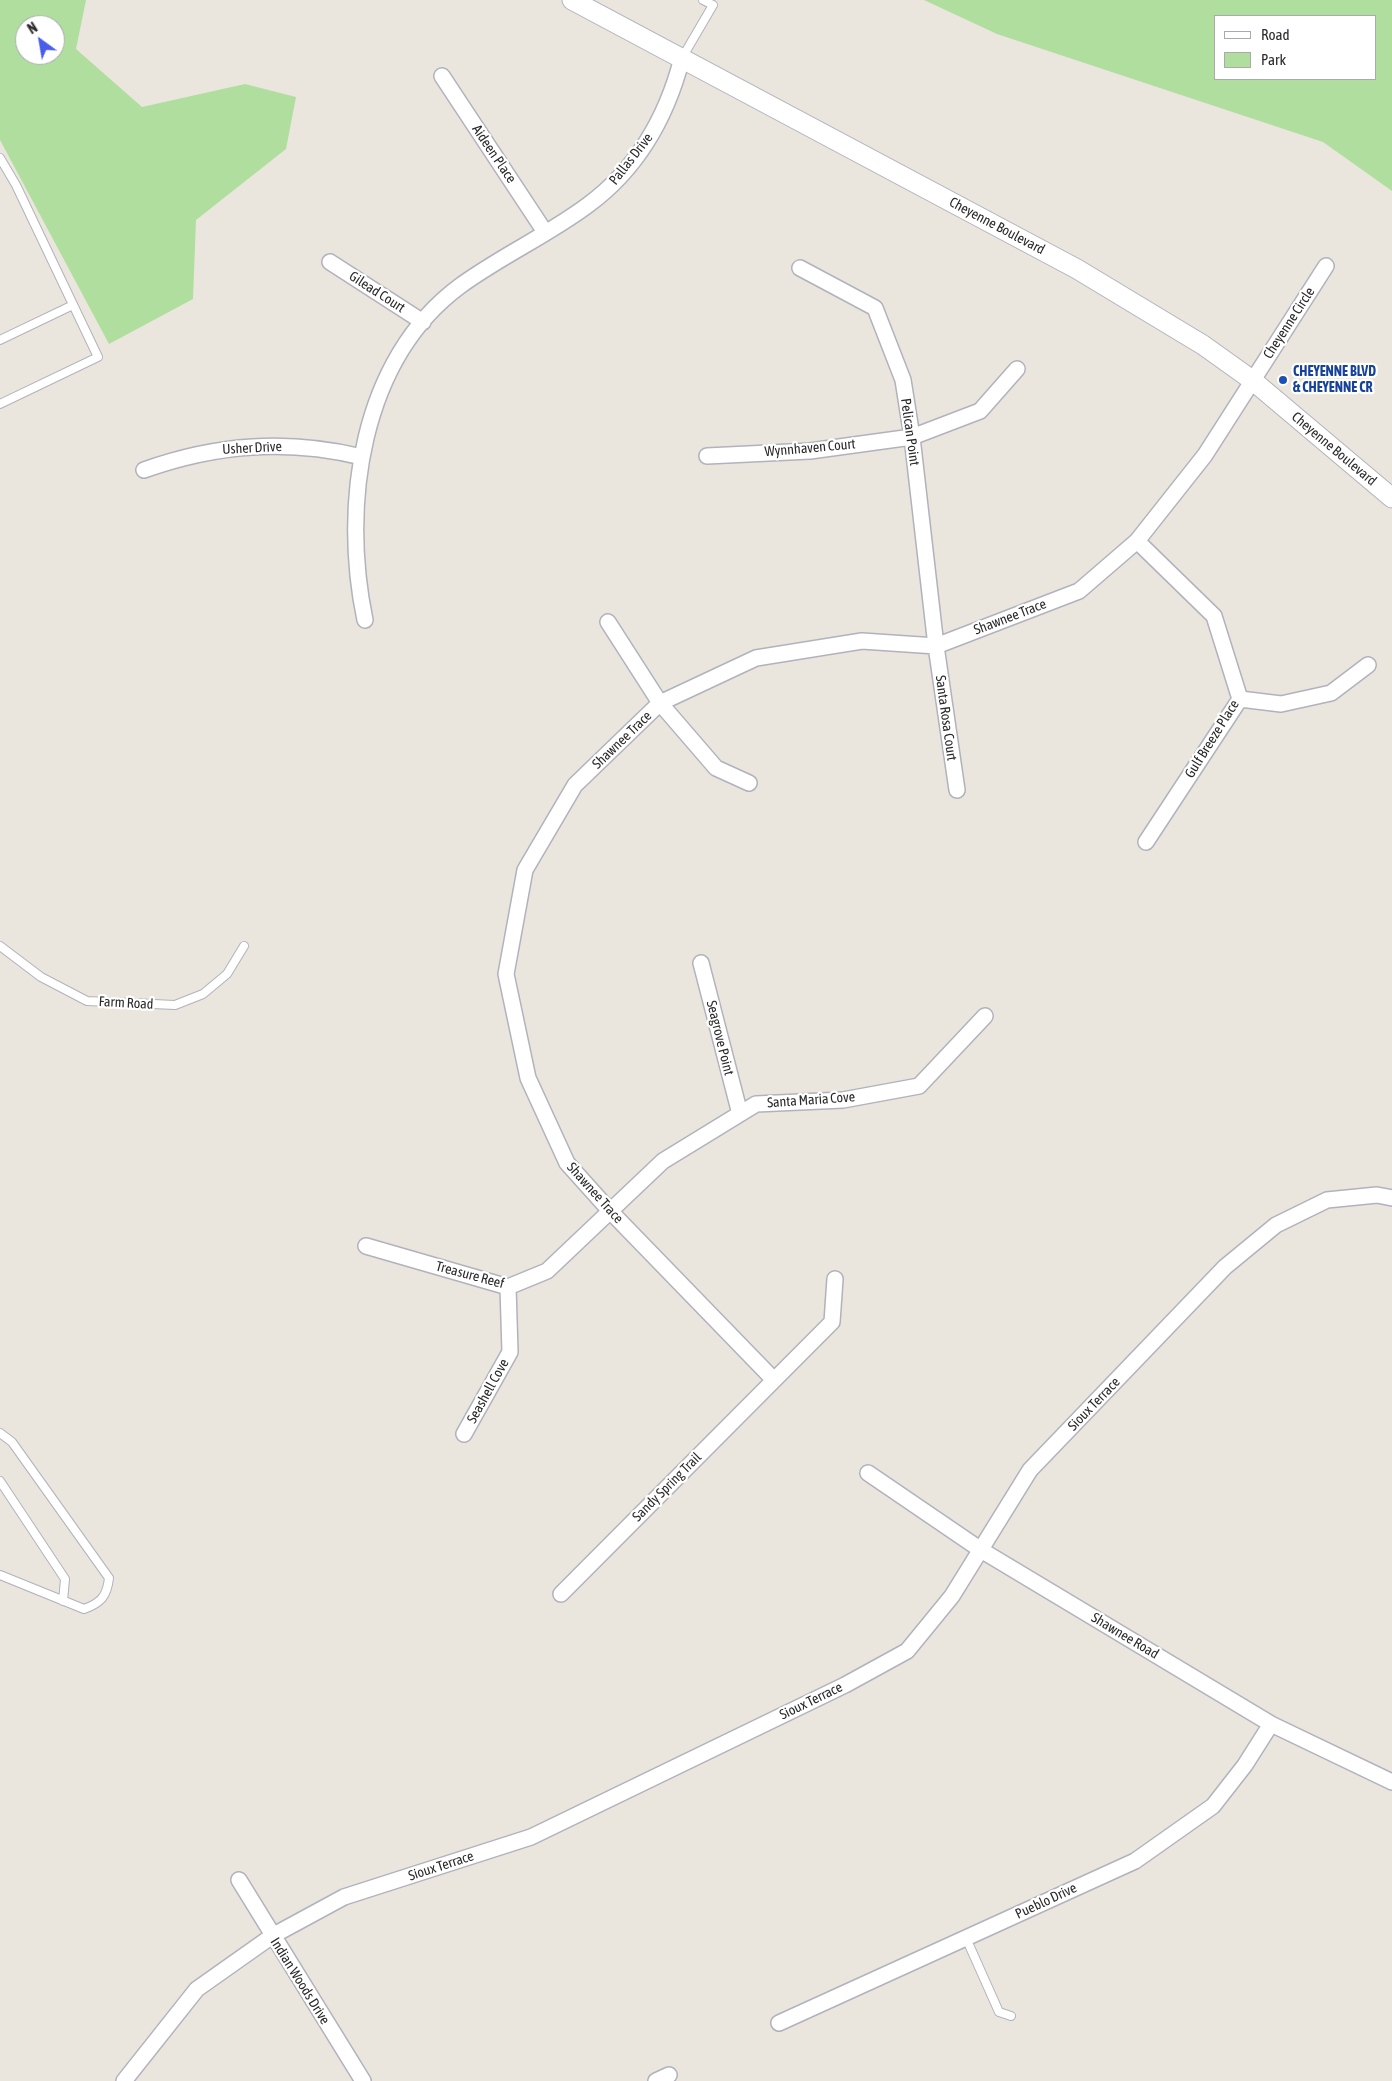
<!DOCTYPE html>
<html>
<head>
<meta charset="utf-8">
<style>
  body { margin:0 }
  #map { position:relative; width:1392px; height:2081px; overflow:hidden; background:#ebe6dd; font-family:"Asap Condensed",sans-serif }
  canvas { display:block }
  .legend { position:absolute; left:1214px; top:15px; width:162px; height:65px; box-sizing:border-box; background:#fff; border:1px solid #aaa; margin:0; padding:6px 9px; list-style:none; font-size:15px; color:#2a2a2a }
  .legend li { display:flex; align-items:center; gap:10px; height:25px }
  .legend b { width:25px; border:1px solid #aaa }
  .north { position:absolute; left:15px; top:15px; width:50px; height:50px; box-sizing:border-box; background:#fff; border:1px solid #aaa; border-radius:50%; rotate:328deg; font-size:14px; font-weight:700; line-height:20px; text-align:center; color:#2a2a2a }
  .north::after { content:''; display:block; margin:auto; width:18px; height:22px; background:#495cec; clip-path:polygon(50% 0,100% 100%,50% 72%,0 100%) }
</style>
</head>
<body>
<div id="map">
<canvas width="1392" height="2081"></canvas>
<ul class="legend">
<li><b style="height:6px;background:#fff"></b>Road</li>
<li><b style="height:14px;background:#afde9e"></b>Park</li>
</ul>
<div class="north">N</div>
</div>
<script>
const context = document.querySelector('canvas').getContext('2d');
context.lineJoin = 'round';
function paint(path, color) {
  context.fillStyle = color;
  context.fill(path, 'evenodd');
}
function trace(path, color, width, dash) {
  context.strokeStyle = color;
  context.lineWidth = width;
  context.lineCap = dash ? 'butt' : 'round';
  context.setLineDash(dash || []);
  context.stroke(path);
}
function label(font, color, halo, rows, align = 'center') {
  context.font = font + ' "Asap Condensed",sans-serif';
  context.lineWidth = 4.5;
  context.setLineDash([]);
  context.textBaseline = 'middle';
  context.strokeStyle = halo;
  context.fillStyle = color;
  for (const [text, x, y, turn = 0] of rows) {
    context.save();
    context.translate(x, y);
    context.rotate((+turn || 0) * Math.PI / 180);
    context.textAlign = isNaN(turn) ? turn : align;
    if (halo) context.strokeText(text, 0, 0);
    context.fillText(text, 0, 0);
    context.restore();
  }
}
paint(new Path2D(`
  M0,0h86l-10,49 66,58 103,-23 51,13 -10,52 -90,71 -3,79 -84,45 -109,-204zM25,25h30v30h-30z
  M924,0h468v191l-69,-49 -326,-108zM1216,16h160v63h-160z`), '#afde9e');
const service = new Path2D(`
  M682,58l31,-53 -10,-5
  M0,158l16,27 82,172 -98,47
  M0,340l73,-35
  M0,946l41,31 46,24 88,4 28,-11 24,-20 17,-28
  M0,1433l12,9 97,136c-2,18 -8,25 -25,31l-84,-34
  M0,1481l65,98 -2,22
  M966,1938l33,74 12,4`);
const minor = new Path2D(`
  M442,76l103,156
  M330,262l93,60
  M800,268l75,40 28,72 9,57 24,209 21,144
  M707,456l103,-5 102,-14 68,-26 37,-42
  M144,470c73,-26 143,-31 218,-13
  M1137,541l77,75 26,83 -94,143
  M365,620c-24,-114 -5,-260 95,-334 41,-30 88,-51 128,-81 49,-36 79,-89 94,-147
  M608,622l52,81 56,65 33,15
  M1240,699l41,5 50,-11 37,-28
  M701,963l39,151
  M366,1246l142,41 39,-16 116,-110 93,-57 87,-4 76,-14 66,-70
  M774,1380l-163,-168 -44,-49 -39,-85 -22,-104 19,-104 50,-85 85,-82 96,-45 106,-17 74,5 143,-55 58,-50 68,-86 121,-189
  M464,1434l46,-82 -2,-65
  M868,1473l113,77 290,174 121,58
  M561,1594l271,-272 3,-43
  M239,1880l124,201
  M779,2023l356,-162 78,-55 32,-41 26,-41
  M124,2081l73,-92 75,-53 72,-39 187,-60 314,-152 62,-34 45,-55 78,-126 195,-203 51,-42 51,-25 50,-5 15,3
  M656,2081l13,-6`);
const tertiary = new Path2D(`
  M572,0l505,269 126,76 49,35 140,118`);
trace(service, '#b1b2bd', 10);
trace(minor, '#b1b2bd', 18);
trace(tertiary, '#b1b2bd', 21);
trace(service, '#fff', 8);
trace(minor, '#fff', 15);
trace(tertiary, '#fff', 19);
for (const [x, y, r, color] of [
  [1283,380,5,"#1a4fb4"]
]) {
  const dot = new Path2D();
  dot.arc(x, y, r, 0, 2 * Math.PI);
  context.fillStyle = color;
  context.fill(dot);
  trace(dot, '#fff', 2);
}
label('14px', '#2a2a2a', '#fff', [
  ["Aideen Place",494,154,56],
  ["Pallas Drive",631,159,-52],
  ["Cheyenne Boulevard",997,226,28],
  ["Gilead Court",377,292,33],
  ["Cheyenne Circle",1289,323,-57],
  ["Pelican Point",910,432,82],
  ["Usher Drive",252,448,-3],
  ["Wynnhaven Court",810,448,-5],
  ["Cheyenne Boulevard",1334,449,40],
  ["Shawnee Trace",1010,617,-21],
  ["Santa Rosa Court",946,718,82],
  ["Gulf Breeze Place",1212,739,-58],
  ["Shawnee Trace",622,740,-44],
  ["Farm Road",126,1003,3],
  ["Seagrove Point",720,1038,76],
  ["Santa Maria Cove",811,1100,-4],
  ["Shawnee Trace",595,1193,48],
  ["Treasure Reef",470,1275,15],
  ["Seashell Cove",488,1391,-61],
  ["Sioux Terrace",1094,1404,-46],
  ["Sandy Spring Trail",667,1487,-45],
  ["Shawnee Road",1125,1636,31],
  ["Sioux Terrace",811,1701,-26],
  ["Sioux Terrace",441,1866,-18],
  ["Pueblo Drive",1046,1901,-25],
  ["Indian Woods Drive",300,1981,58]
]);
label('bold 14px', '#164399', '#fff', [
  ["CHEYENNE BLVD",1293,372],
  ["& CHEYENNE CR",1293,388]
], 'left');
</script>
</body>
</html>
